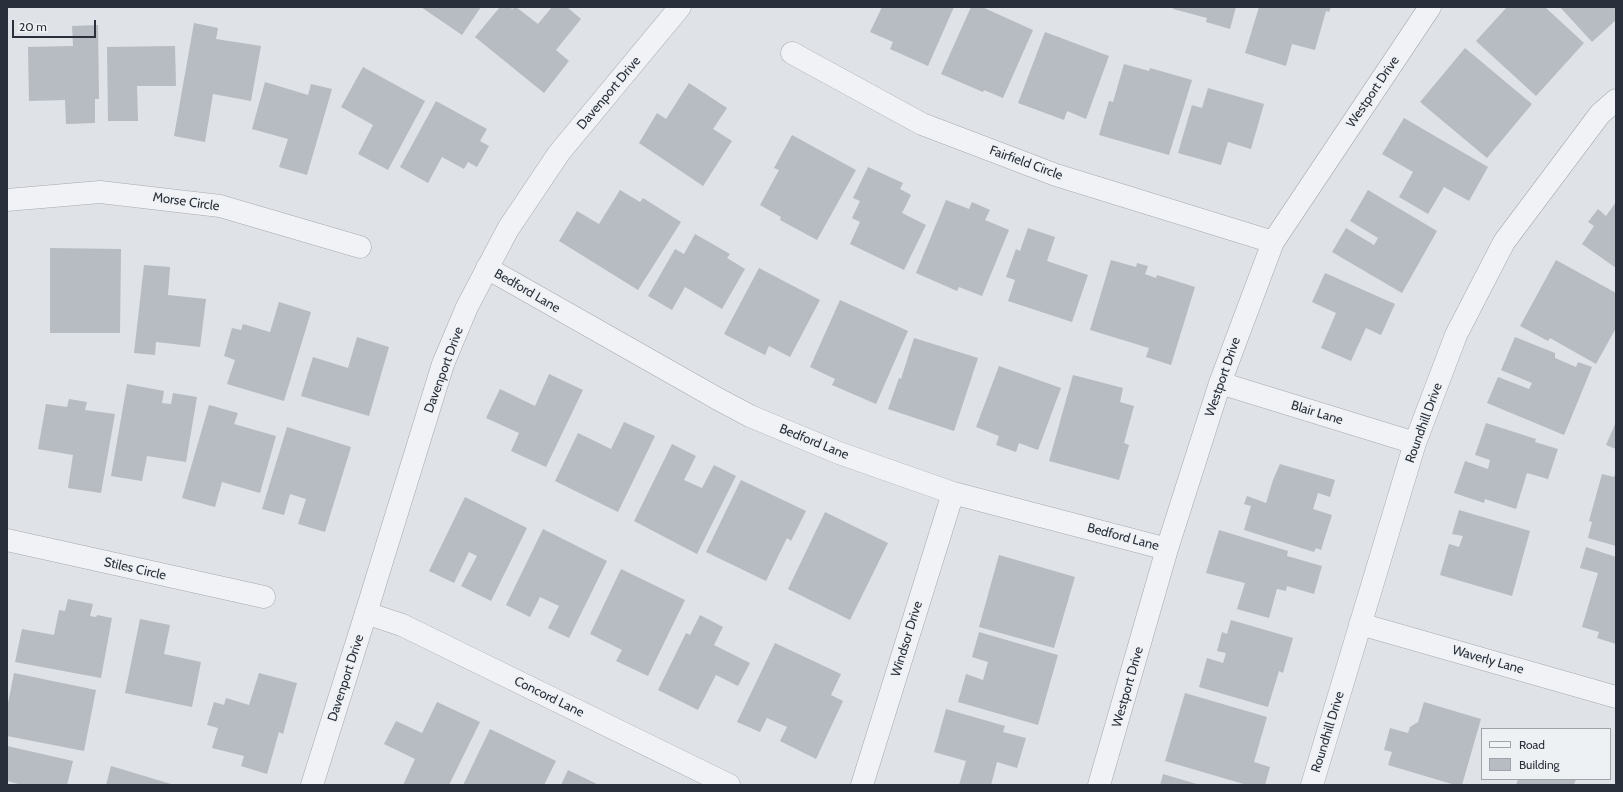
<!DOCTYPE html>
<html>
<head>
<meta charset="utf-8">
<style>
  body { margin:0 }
  #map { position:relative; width:1623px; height:792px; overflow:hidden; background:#dfe2e6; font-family:Cabin,sans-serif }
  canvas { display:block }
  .frame { position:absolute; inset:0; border:8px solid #2a303b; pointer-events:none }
  .legend { position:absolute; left:1481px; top:728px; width:130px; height:52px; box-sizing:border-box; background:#eef1f4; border:1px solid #a0a4aa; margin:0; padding:5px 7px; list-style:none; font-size:12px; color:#2a303b }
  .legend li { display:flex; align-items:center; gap:8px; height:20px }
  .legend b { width:20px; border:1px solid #a0a4aa }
  .scale { position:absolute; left:12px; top:20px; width:84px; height:18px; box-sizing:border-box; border:2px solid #2a303b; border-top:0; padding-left:5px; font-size:12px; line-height:14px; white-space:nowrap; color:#2a303b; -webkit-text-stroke:3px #eef1f4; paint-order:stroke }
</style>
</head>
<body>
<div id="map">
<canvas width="1623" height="792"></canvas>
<div class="frame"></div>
<ul class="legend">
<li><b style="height:5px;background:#f1f2f5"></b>Road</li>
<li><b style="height:11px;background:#b7bbc2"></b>Building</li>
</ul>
<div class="scale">20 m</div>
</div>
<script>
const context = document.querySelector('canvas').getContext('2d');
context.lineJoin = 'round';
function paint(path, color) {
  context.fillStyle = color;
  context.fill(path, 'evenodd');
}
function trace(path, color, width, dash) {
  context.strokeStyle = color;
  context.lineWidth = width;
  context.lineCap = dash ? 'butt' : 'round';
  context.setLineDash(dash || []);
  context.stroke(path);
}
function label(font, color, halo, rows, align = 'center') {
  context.font = font + ' Cabin,sans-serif';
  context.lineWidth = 3;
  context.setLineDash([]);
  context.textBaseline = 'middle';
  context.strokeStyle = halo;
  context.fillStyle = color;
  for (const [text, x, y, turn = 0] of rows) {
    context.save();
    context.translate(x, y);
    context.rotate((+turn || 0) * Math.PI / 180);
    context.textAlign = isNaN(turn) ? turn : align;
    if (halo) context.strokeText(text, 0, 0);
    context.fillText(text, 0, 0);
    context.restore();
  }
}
paint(new Path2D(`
  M421,7h60l-19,28z
  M500,7h10l2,2 4,-2 22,17 14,-17h15l14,12 -25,31 13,11 -25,32 -69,-56z
  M882,7h72l-26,59 -38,-17 3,-7 -23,-10z
  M971,7h11l51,23 -30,68 -19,-8 -1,2 -42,-18z
  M1174,7h62l-6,22 -24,-7 1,-4 -34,-9z
  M1259,7h72l-2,5 -3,-1 -11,39 -23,-6 -6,22 -41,-13z
  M1507,7h38l39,36 -48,53 -60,-55z
  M1560,7h56v13l-24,22z
  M194,23l24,5 -2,11 45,7 -10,55 -38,-7 -8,48 -31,-6z
  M98,25l1,74h-4v24l-29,1 -1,-24 -36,1 -1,-54 45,-1 -1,-20z
  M1045,32l64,24 -23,63 -19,-8 -3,9 -46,-17z
  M175,46l1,40h-39l1,35h-30l-1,-74z
  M1465,48l67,56 -45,54 -67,-56z
  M1124,64l25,7 1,-3 42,12 -23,75 -70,-20 10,-34 4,1z
  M363,67l62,34 -37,69 -30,-16 15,-29 -32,-18z
  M265,82l43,13 3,-11 21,5 -25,86 -28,-8 9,-28 -36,-10z
  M689,83l38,25 -14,21 19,12 -29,45 -64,-43 18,-30 9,6z
  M1208,88l56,16 -13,45 -23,-7 -7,23 -43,-12 14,-48 10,3z
  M436,101l51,28 -7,12 9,5 -12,21 -9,-5 -4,7 -22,-12 -14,26 -28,-16z
  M1404,118l84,49 -19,34 -25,-14 -16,27 -29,-17 14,-25 -31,-18z
  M792,135l64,35 -39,70 -37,-20 1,-3 -21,-12 19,-35 -5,-2z
  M868,167l35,16 -3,6 11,6 -9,18 24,12 -22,45 -54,-26 10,-22 -8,-4 8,-17 -7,-3z
  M620,190l20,12 3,-4 38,24 -43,68 -79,-49 18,-30 22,13z
  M1368,190l69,41 -35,62 -70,-41 14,-24 28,17 4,-7 -28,-17z
  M946,200l23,9 3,-7 18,8 -5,10 24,10 -27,66 -23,-9 -2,4 -41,-18z
  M1616,202v66l-34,-24 12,-18 -6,-4 10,-13 8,7z
  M1028,228l27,9 -8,24 41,14 -16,47 -64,-21 7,-21 -9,-3 10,-28 4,2z
  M695,234l35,20 -3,4 18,11 -23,40 -37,-22 -13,23 -24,-14 27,-47 9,5z
  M50,248l71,1 -1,84h-70z
  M1111,260l25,7 1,-4 11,3 -3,8 11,4 1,-3 38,12 -24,78 -25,-8 3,-9 -59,-18z
  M1556,260l60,33v35l-20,36 -46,-26 -2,3 -28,-15z
  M144,265l26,2 -2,28 38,4 -6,48 -44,-5 -1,13 -21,-2z
  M759,268l61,32 -30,57 -21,-11 -4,9 -41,-21z
  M1325,273l70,31 -14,31 -15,-7 -15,33 -30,-13 15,-35 -24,-11z
  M840,300l68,31 -32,73 -44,-19 3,-6 -25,-12z
  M279,302l32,10 -27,89 -57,-17 8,-24 -11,-4 8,-28 9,2 2,-6 27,8z
  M357,337l32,10 -20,69 -68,-20 12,-39 35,11z
  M1515,337l40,16v5l21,9 2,-5 14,5 -28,68 -77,-32 11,-26 31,12 3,-6 -31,-13z
  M914,338l64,20 -24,73 -66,-22 11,-31 2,1z
  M999,366l62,22 -23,62 -19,-7 -3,9 -20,-7 3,-9 -23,-9z
  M549,374l34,16 -37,77 -35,-16 8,-18 -33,-15 14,-29 35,17z
  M1073,375l50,13 -3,14 14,4 -10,37 5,2 -10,35 -70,-19z
  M127,384l37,7 -2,12 9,1 2,-11 24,4 -11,65 -39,-6 -5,25 -31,-5z
  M69,399l18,3 -2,8 30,4 -14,79 -33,-5 5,-33 -35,-6 8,-45 21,3z
  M209,405l29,8 -4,11 42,12 -16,57 -38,-11 -7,25 -33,-9z
  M624,422l31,14 -37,76 -63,-31 23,-48 33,16z
  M1616,422v27l-10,-4z
  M1486,423l50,16 -1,3 23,7 -10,30 -21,-6 -11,36 -31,-10 -1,4 -30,-10 11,-32 23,8 2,-9 -15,-5z
  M287,427l64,20 -26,85 -27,-8 8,-25 -16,-5 -6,21 -22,-6z
  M672,444l24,12 -12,24 18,8 12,-23 22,11 -39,78 -63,-33z
  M1280,464l55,16 -5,17 -12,-4 -5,16 19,6 -11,35 -5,-2 -2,4 -70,-22 7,-24 -7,-2 3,-8 19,7 7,-23z
  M1616,472v74l-28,-8 4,-16 -3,-1 13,-47 12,3z
  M741,480l65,31 -15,30 -4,-3 -21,43 -60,-29z
  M465,497l62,31 -36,73 -30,-15 16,-30 -8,-4 -15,31 -25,-12z
  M1459,510l71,21 -18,65 -72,-21 9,-31 10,3 4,-11 -11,-2z
  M825,512l63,31 -38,77 -62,-31z
  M543,529l64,32 -38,77 -21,-10 11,-22 -19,-9 -10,20 -24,-12z
  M1219,530l69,21 -1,5 35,10 -8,28 -27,-8 -1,5 -9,-2 -8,29 -32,-9 8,-26 -39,-10z
  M1586,547l30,10v87l-19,-6 2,-6 -17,-5 16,-54 -18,-5z
  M999,555l76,22 -21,71 -75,-21z
  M621,569l64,31 -37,76 -32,-15 6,-11 -32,-16z
  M68,599l25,5 -3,12 6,1 1,-2 15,3 -11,60 -86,-16 7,-33 32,6 5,-25 6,1z
  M700,615l23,12 -9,18 36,18 -12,23 -22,-11 -18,35 -40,-20 28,-57 4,2z
  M140,619l30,6 -6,29 37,8 -9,45 -67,-14z
  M1231,620l62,18 -10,35 -4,-2 -11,36 -69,-20 8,-29 16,5 3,-10 -9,-2 5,-19 5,2z
  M979,632l79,23 -20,70 -80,-23 8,-28 17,6 5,-18 -16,-5z
  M775,643l66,31 -10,21 12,6 -27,58 -36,-18 7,-14 -20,-9 -7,14 -23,-10z
  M14,673l82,17 -12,61 -77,-15v-28z
  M259,673l38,10 -14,51 -4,-2 -12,42 -26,-8 3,-10 -32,-8 6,-20 -11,-3 7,-23 10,3 2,-7 23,7z
  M1185,693l82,24 -13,45 16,5 -5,18h-18l-82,-24z
  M437,702l43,20 -31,63h-46l12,-26 -31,-15 12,-23 26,12z
  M1424,702l57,17 -19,66h-7l-67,-20 4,-13 -8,-2 6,-22 18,5 2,-6 8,-5z
  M946,709l59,17 -2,6 23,6 -9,30 -20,-6 -6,23h-32l7,-24 -32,-9z
  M490,729l66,32 -12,24h-81z
  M7,746l66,15 -6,24h-45l-15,-4z
  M111,766l60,18v1h-65z
  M568,770l31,15h-38z
  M1163,774l37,11h-40z
  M1518,779h58l-2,6h-58z`), '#b7bbc2');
const minor = new Path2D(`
  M792,53l130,71 134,51 217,67
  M7,200l93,-8 120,14 140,41
  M487,268l231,131 32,17 89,37 114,40 214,56
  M1220,383l195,60
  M7,540l257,57
  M366,613l36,12 327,160
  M1360,624l256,73
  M862,785l91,-292
  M1099,785l68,-236 53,-166 53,-141 157,-235
  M1312,785l103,-342 41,-108 48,-93 96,-128 16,-14`);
const tertiary = new Path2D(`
  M312,785l54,-172 77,-249 24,-57 41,-78 51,-76 121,-146`);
trace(minor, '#a5a9af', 23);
trace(tertiary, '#a5a9af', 23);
trace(minor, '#f1f2f5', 22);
trace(tertiary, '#f1f2f5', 22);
label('13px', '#2a303b', '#eef1f4', [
  ["Westport Drive",1373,92,-56],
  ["Davenport Drive",609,93,-50],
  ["Fairfield Circle",1026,163,20],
  ["Morse Circle",186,202,8],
  ["Bedford Lane",527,291,30],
  ["Davenport Drive",444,370,-70],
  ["Westport Drive",1223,377,-71],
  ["Blair Lane",1317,413,17],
  ["Roundhill Drive",1424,423,-70],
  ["Bedford Lane",814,442,22],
  ["Bedford Lane",1123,537,15],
  ["Stiles Circle",135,569,13],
  ["Windsor Drive",907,639,-73],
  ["Waverly Lane",1488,660,16],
  ["Davenport Drive",346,678,-72],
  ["Westport Drive",1128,687,-74],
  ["Concord Lane",549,697,26],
  ["Roundhill Drive",1328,732,-73]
]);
</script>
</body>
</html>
